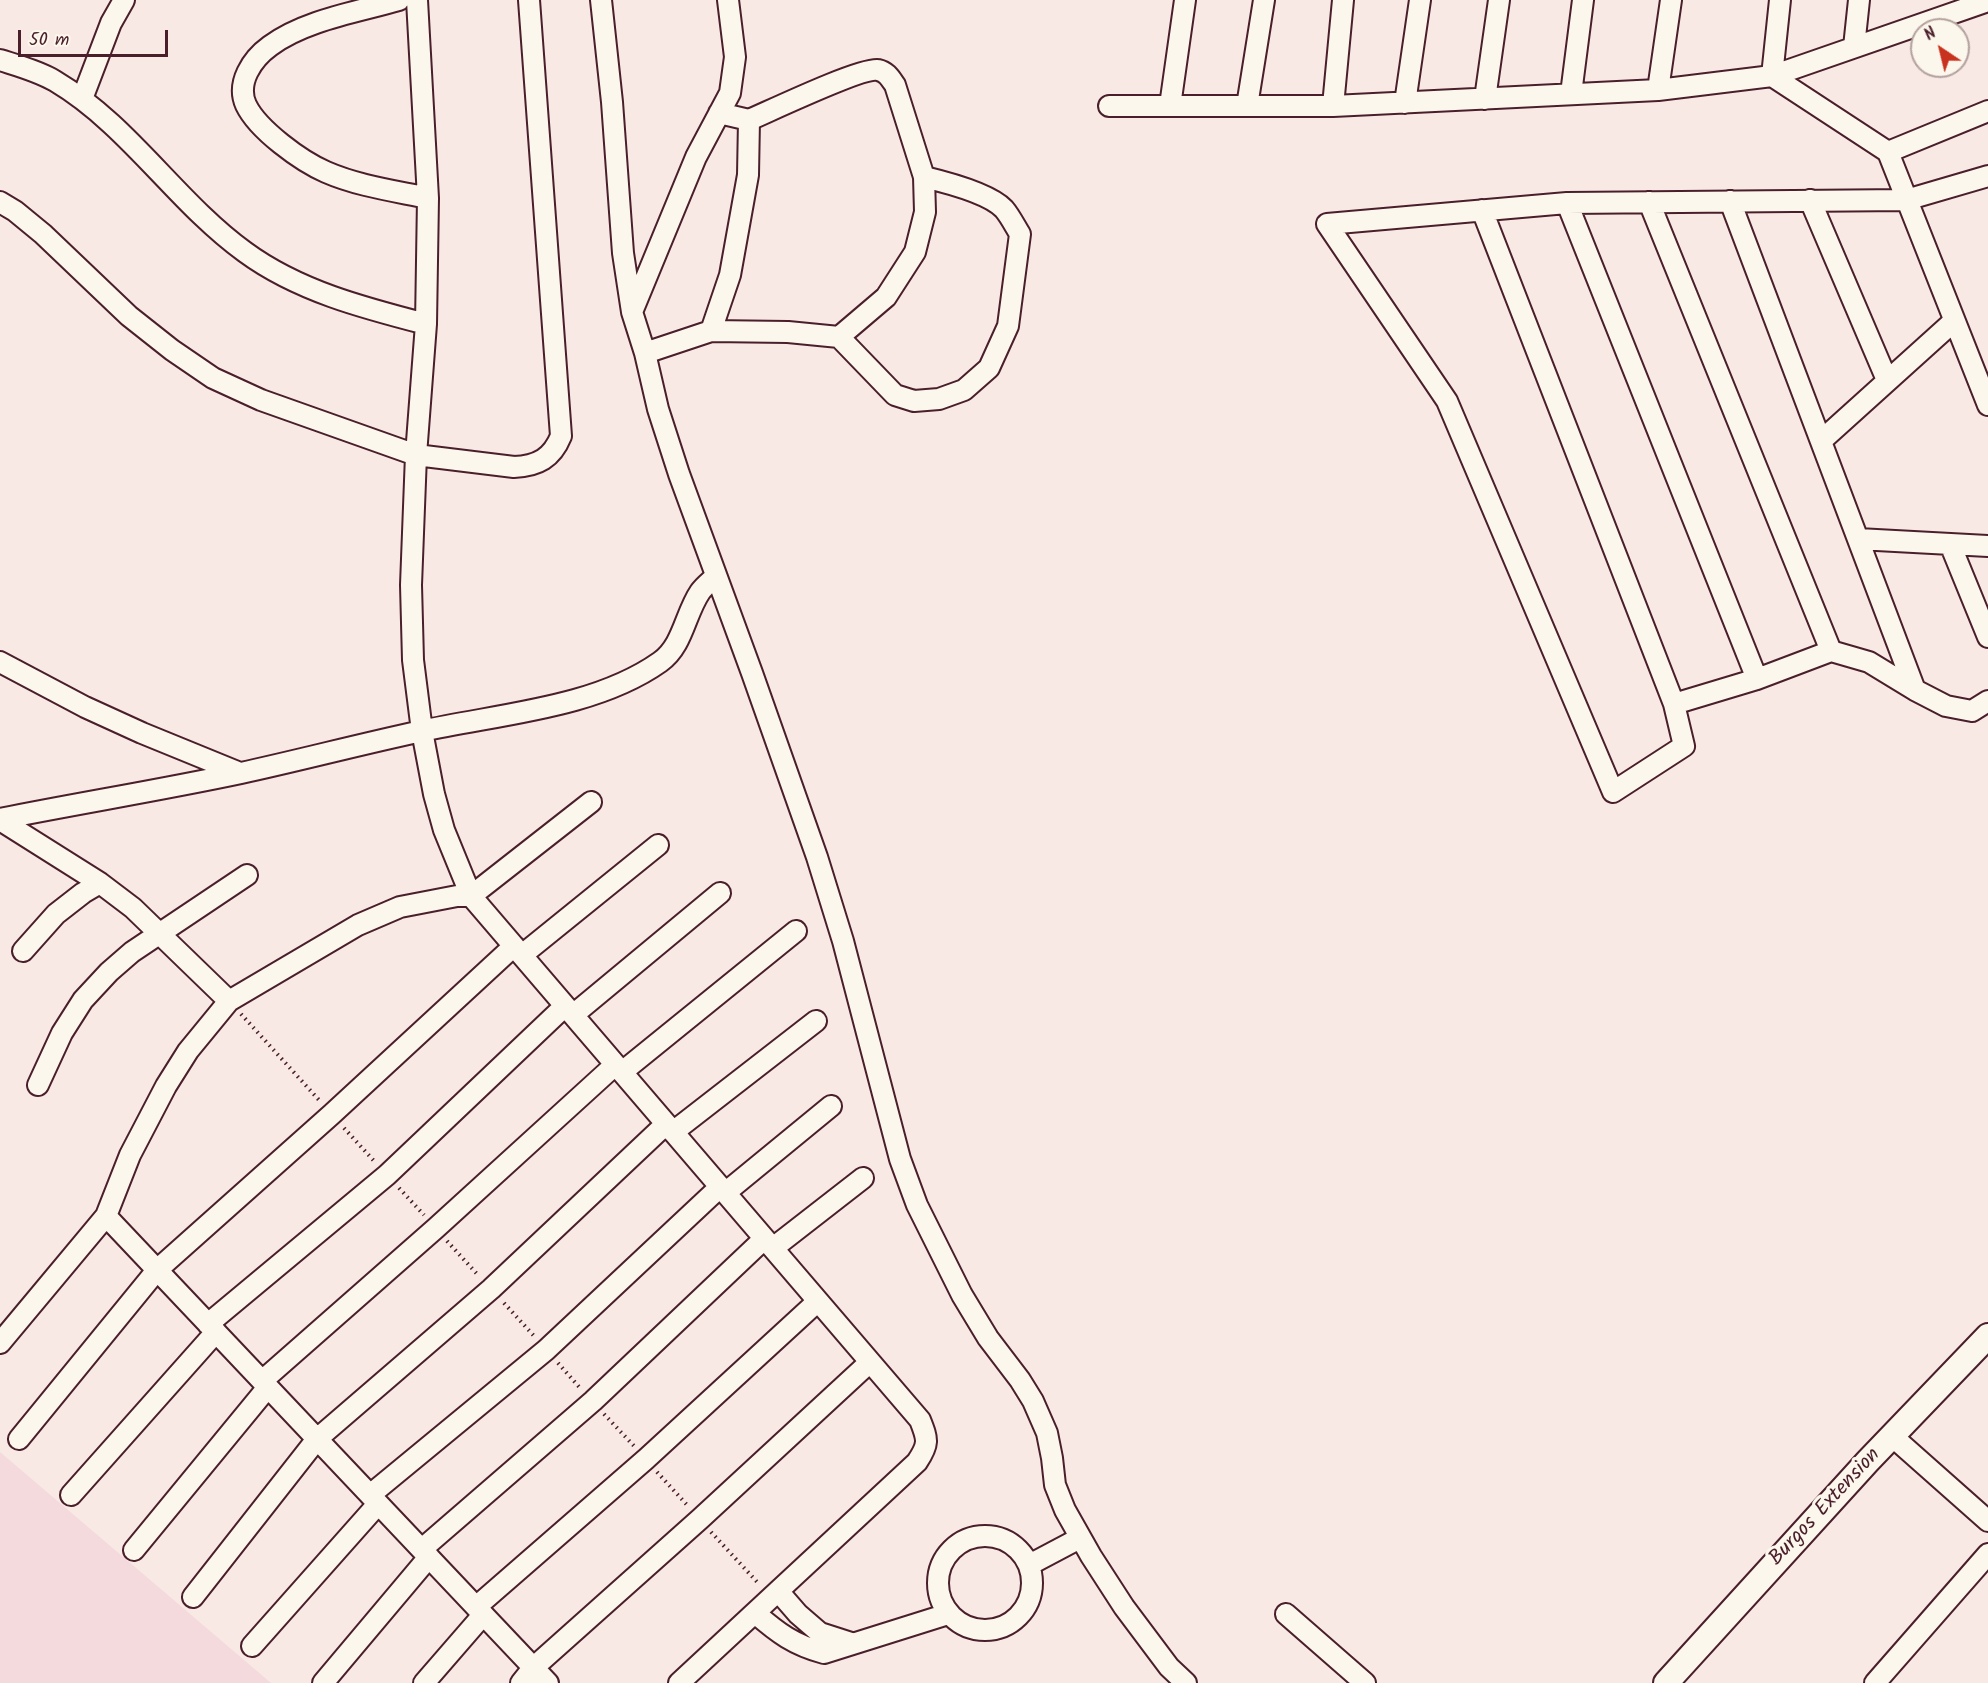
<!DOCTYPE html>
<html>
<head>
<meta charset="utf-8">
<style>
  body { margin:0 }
  #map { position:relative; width:1988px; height:1683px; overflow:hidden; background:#f8e9e5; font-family:Kalam,sans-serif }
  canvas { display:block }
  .north { position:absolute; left:1910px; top:18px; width:60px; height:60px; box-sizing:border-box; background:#fbf7ec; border:2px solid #b4a19f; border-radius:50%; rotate:325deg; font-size:16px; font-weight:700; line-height:24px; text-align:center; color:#4a1f2b }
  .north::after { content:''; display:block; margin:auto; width:21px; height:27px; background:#c8321e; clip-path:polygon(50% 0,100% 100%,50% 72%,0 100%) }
  .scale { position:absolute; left:18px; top:30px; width:150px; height:27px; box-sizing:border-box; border:3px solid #4a1f2b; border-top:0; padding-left:8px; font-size:18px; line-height:21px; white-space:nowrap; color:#4a1f2b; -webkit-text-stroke:4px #fbf7ec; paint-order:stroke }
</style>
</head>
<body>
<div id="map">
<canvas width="1988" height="1683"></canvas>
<div class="north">N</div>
<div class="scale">50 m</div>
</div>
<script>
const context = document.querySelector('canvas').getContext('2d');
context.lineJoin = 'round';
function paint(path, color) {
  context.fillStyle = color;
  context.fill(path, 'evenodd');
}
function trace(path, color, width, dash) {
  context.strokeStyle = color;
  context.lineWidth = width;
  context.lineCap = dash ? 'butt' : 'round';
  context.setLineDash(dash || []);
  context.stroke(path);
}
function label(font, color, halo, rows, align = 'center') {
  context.font = font + ' Kalam,sans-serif';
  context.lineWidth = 6;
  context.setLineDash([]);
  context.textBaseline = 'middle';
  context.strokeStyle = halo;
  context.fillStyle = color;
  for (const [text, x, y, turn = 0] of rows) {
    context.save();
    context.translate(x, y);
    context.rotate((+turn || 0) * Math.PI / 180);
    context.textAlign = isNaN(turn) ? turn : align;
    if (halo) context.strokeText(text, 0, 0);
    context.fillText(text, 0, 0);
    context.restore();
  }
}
paint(new Path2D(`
  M0,1452l271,231h-271z`), '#f4d9dd');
const minor = new Path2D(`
  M399,0c-41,12 -94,20 -129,46 -18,13 -34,37 -24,59 12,25 55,56 80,67 32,14 69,19 102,26
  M417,0l11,198 -2,126 -10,131 -5,130 2,75 9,71 12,63 10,36 27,66 449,524c8,20 9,24 -3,42l-238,221
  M601,0l11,102 11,151 9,59 13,41 13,56 21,65 73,199 65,184 26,84 57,218 17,46 45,90 26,43 32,42 13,21 14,32 5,25 3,27 10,25 26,46 33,51 45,60 17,16
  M1780,0l-8,76 116,76 100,253
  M1854,47l5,-47
  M0,60c19,6 38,11 55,21 74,44 121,121 190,171 53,39 119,56 181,72
  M1658,90l13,-90
  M1571,94l12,-94
  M82,99l29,-76 13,-23
  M1485,99l14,-99
  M1405,103l15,-103
  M1109,106h224l325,-16 114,-14 216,-75
  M1170,106l15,-106
  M1247,106l17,-106
  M1333,106l10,-106
  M1888,152l100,-41
  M1810,200l77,180
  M1730,201l185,489
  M0,202l15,9 28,23 86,82 43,34 41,28 48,22 155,55 98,12c24,-1 38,-9 47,-31l-32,-436
  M1649,202l182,449
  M1567,203l190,476
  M1482,210l192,494 10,42 -71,46 -166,-391 -120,-177 240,-21 339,-3 82,-24
  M632,312l64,-155 34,-64 5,-36 -7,-57
  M711,331l77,1 51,5 56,58 19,6 25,-2 25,-9 25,-22 19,-42 12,-92c-5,-8 -10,-18 -16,-25 -15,-16 -59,-27 -80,-32l-29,-92c-5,-7 -8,-13 -17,-15 -16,-3 -108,41 -129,50
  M839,337l47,-40 29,-45 10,-40 -1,-35
  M645,353l66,-22 19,-56 18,-100 1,-55 -30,-7
  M1821,441l133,-120
  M1858,539l130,7
  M1950,544l38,93
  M0,662l85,45 57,26 98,40
  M1674,704l83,-25 74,-28 38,11 46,28 31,16 26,5 16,-10
  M0,819c80,-16 161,-29 241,-46 60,-13 120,-29 181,-42 77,-17 173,-23 238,-69 23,-16 25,-48 40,-70 4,-6 11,-11 16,-16
  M0,820l100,63 33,25 96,93
  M23,951l33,-37 27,-21 17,-10
  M522,955l136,-110
  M573,1015l147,-122
  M622,1072l174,-141
  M38,1085l24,-52 21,-33 26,-28 23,-20 115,-77
  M673,1132l143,-111
  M725,1193l106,-87
  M773,1248l90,-70
  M208,1324l179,-149 178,-169
  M0,1343l106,-127
  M262,1381l174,-153 179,-163
  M1892,1436l96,85
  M19,1439l138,-169 175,-156 182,-168
  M71,1495l145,-163
  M370,1495l176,-145 174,-163
  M938 1583a47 47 0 1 1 94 0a47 47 0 1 1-94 0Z
  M422,1549l171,-148 171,-162
  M134,1550l134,-163
  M1029,1565l51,-27
  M778,1591l20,23 22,19 31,10
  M193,1597l124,-158 174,-150 175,-165
  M476,1607l170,-148 172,-158
  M755,1613c23,20 39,32 69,40l124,-39
  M1286,1614l79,69
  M252,1646l126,-142
  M323,1683l106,-126
  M424,1683l59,-68
  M521,1683l12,-15 167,-149 170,-157
  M548,1683l-442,-467 24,-61 36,-69 22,-35 41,-50 129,-76 42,-18 57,-11h14l120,-94
  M1875,1683l113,-129`);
const major = new Path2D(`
  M1666,1683l202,-222 120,-125`);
trace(minor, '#4a1f2b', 24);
trace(major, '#4a1f2b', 28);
trace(new Path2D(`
  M241,1014l78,86
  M344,1128l31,34
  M399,1188l25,27
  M447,1241l31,34
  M504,1303l31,34
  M558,1363l23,26
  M604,1414l30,32
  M657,1472l31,34
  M711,1532l48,52`), '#4a1f2b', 4, [1.5, 4.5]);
trace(minor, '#fbf7ec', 20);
trace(major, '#fbf7ec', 24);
label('21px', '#4a1f2b', '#fbf7ec', [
  ["Burgos Extension",1826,1508,-47]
]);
</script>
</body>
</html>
